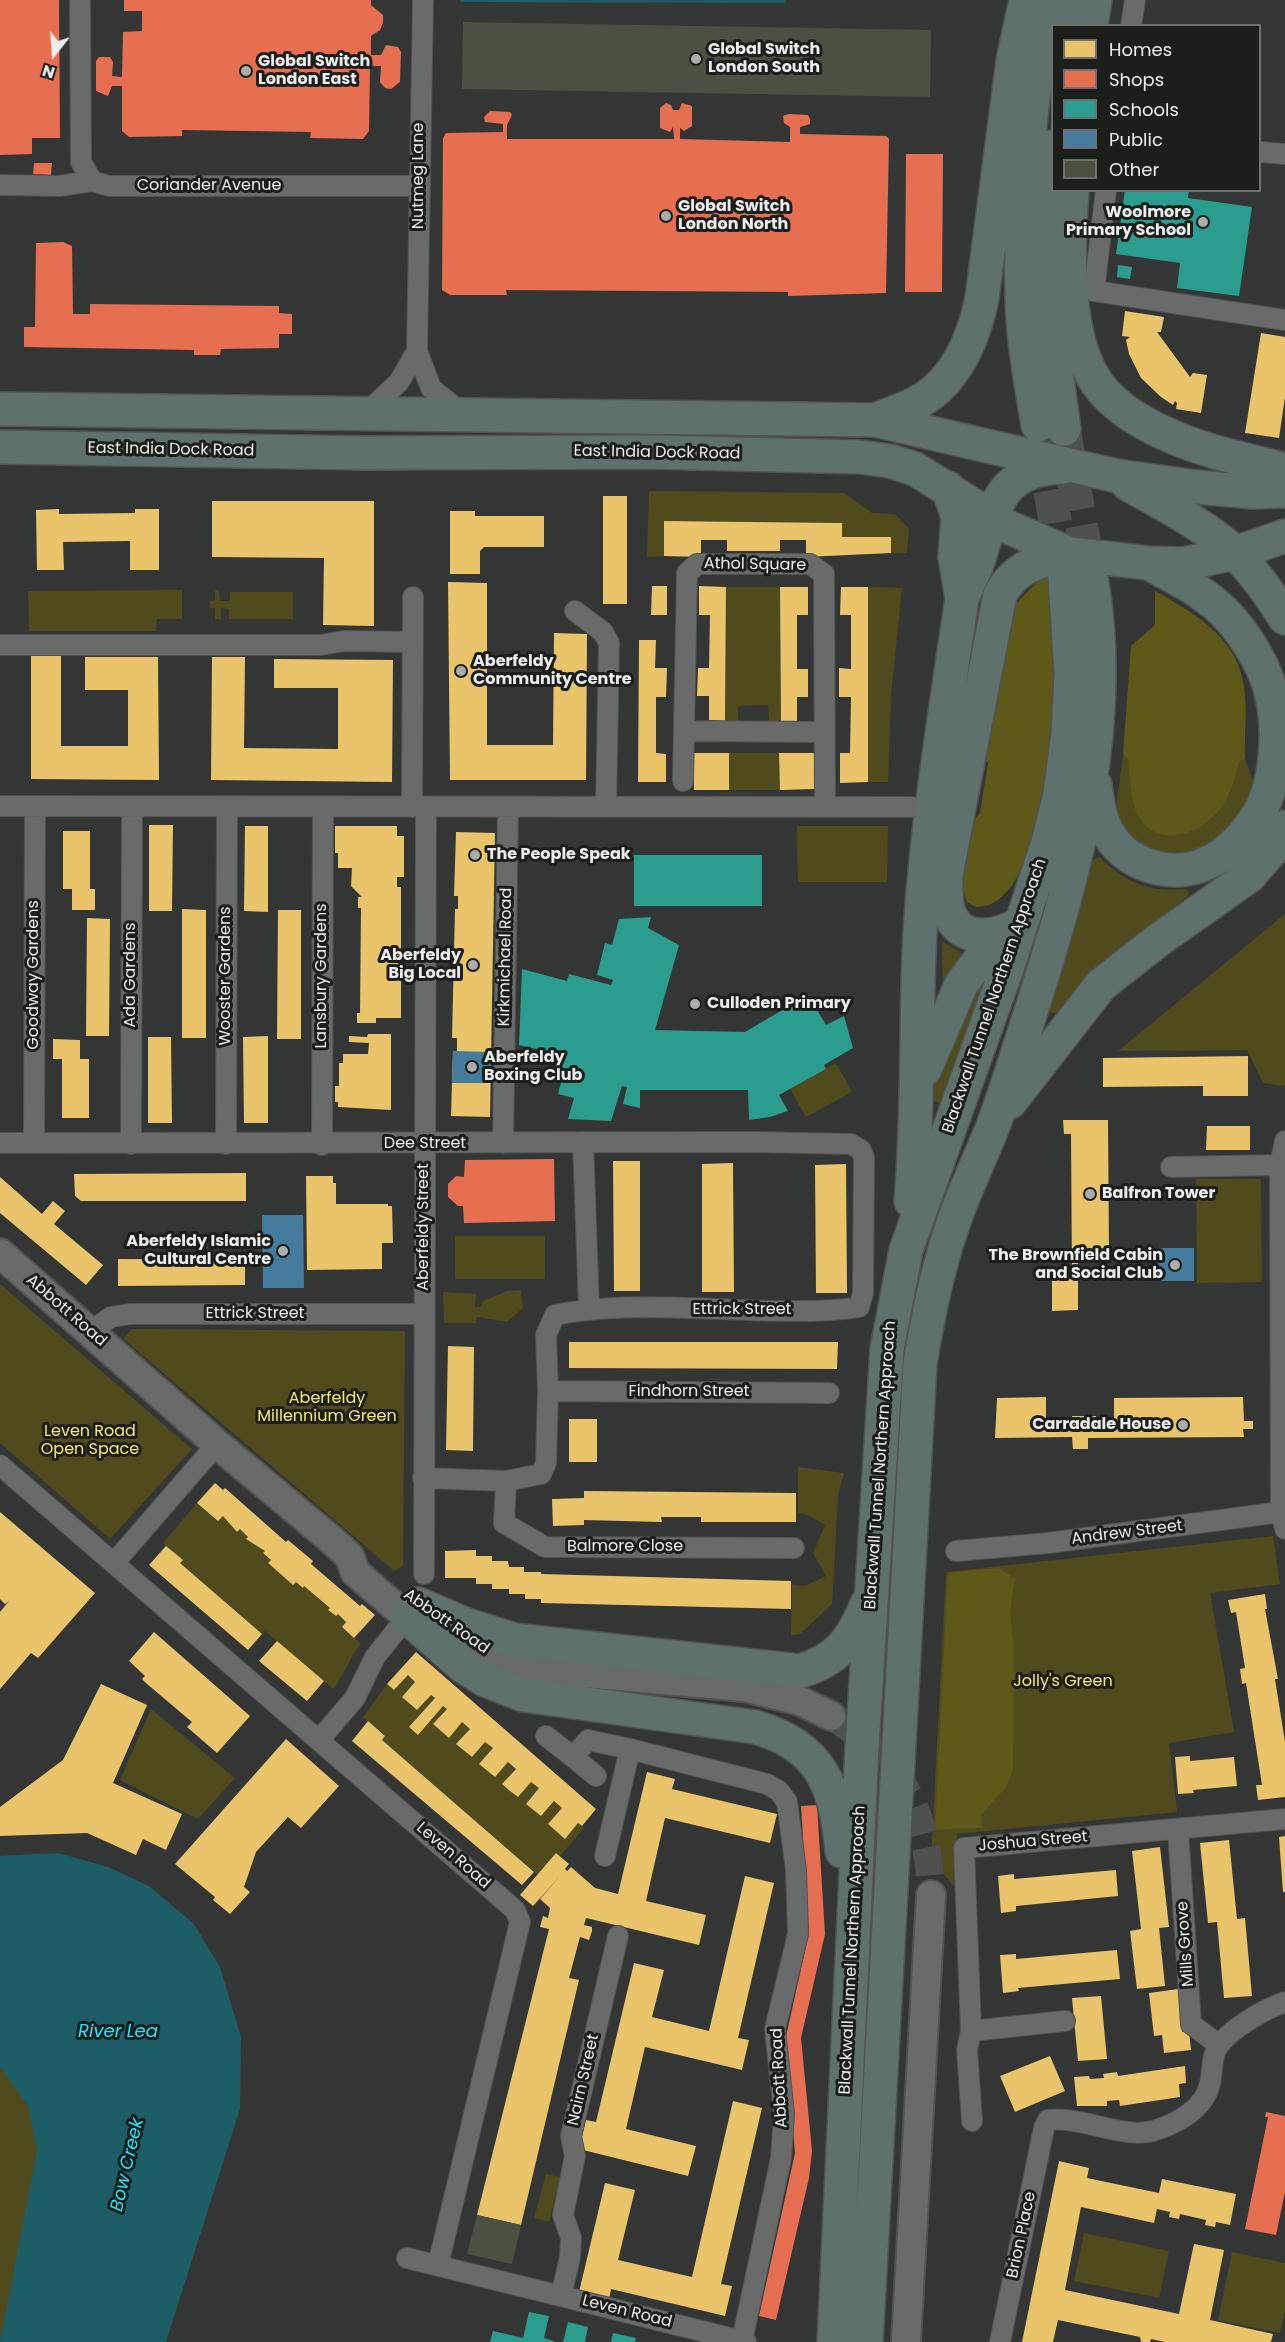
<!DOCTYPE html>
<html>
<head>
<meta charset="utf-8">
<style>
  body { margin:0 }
  #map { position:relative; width:1285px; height:2342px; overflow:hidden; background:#333634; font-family:Poppins,sans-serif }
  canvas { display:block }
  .legend { position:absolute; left:1051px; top:24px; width:210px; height:168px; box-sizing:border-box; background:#1c1e1c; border:2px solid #6e716f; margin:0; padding:8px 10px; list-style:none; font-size:18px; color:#eaedeb }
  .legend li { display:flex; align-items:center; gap:12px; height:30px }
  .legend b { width:30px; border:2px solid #6e716f }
  .north { position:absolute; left:24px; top:24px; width:60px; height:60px; -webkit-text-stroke:4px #1c1e1c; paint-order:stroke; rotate:197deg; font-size:16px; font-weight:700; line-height:24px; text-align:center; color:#eaedeb }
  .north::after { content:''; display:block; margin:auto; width:21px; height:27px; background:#eaedeb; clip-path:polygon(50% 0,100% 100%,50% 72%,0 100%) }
</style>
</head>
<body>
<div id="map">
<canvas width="1285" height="2342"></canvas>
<ul class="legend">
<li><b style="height:16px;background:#e9c46a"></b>Homes</li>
<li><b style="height:16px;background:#e76f51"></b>Shops</li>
<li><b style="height:16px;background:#2a9d8f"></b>Schools</li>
<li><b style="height:16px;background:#457b9d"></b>Public</li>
<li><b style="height:16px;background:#4a5143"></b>Other</li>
</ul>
<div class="north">N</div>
</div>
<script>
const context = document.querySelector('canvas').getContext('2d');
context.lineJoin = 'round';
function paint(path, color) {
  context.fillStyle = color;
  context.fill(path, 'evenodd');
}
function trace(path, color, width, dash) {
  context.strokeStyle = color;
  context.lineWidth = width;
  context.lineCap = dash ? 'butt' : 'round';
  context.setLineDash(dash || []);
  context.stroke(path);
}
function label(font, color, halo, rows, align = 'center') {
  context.font = font + ' Poppins,sans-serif';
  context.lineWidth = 6;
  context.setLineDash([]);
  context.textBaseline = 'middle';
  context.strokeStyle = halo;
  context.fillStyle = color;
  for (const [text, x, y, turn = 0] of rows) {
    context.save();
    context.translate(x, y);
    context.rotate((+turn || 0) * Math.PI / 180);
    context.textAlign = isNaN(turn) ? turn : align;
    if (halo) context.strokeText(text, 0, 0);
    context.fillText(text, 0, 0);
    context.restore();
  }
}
paint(new Path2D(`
  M649,491l195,2 28,20 23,1 14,15 -2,24h-16v-16h-49v-14l-177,-2 -1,35 -17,1z
  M726,587h54l1,134h-12l-1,-16 -30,1v15h-13z
  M868,587l34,1 -11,108 -3,86h-20z
  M182,590v29h-25l-1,12h-127l-1,-40z
  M219,590l1,11h10v-9h63v27h-64v-10l-8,-1v11h-6v-11h-5v-7l5,-1v-9z
  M729,753h50l1,37h-51z
  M1123,754l5,5 11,59 91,-24 9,-32 6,-3 9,24 -2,13 -27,41 -43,22 -35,-5 -29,-33 -2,-13z
  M797,826h91l-1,56h-89z
  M1100,857c23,25 51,36 85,32l5,5 -87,72 -46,48 -9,-3 42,-151z
  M1285,914v172l-22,-3 -16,-33 -129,1z
  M942,941l29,18 -28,49z
  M995,960l-49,145 -16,-6c6,-52 39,-95 65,-139z
  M836,1063l16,29 -46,25 -16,-28z
  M1196,1179h65l1,103 -65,1z
  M455,1236h90v43h-90z
  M0,1284l192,165 -82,90 -110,-96z
  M521,1290l2,18 -16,14 -30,-5 -1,6h-32l-1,-31 33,2 -1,13h6l2,-6 24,-10z
  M132,1329l273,2 -2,235 -9,5 -260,-223 -10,-10z
  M798,1467l46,6 -6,22 -6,109 -32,30 -9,1 1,-50 13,1 21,-10 -13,-23 12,-28 -19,-11 -8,-1z
  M197,1503l21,18 5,-5 14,16 3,-3 8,8 -1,2 18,12 -2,2 8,7 -3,4 25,20 3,-2 6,6 2,-2 26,22 -1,2 6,6 3,-2 8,8 -4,5 19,17c-12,14 -16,30 -28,45l-68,-58 -3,3 -82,-71 2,-3 -19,-17z
  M1273,1536l7,48 -70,9 24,139 -65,11 8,69 -220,22 -2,53 -24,-27 15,-288z
  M408,1675l7,7 -13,15 15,13 14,-15 4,3 -25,29 33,-21 4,3 -14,15 16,14 13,-16 8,7 -13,15 15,13 13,-15 8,6 -13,16 15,13 13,-15 7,7 -13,15 16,13 13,-15 8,6 -13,16 15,12 13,-15 8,7 -13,17 16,13 13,-15 6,5 -24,28 -4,-3 -18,22 -156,-135 3,-5 -22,-18 24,-33 7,6z
  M151,1709l84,69 -37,41 -78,-39z
  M0,2001l44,23 -1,318h-43z
  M546,2174l14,3 -11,45 -15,-4z
  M1084,2233l85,18 -10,47 -85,-17z
  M1232,2252l53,11v48l-5,22 -62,-13z`), '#4f4b1c');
paint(new Path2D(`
  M1053,577c1,41 4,84 2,125 -2,44 -18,208 -79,205l-9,-5 -6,-17 9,-59 10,-13 8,-50 -7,-9 27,-142 32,-33z
  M1155,591c36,20 80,45 88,90 5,24 1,53 2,78l-6,3c-4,17 -8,33 -19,47 -18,24 -62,41 -81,8 -9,-15 -9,-40 -11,-58l-5,-5 8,-108 24,-21z
  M998,1568l17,10 -5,33 4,40 -1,118 -7,18 -25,28 1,13 -47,2 13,-257z`), '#5e5918');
paint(new Path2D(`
  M460,0h326l-1,3 -324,-1z
  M59,1853l49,14 41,19 45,38 26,43 21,70 -1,72 -74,233h-166l37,-192 -9,-44 -28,-39v-211z`), '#1d5d65');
paint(new Path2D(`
  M1125,311l39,6 -3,15h-4l33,45 3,-4 14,2 -6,38 -25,-4 1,-6 -2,-2 -2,4 -12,-8 -20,-19 -12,-24 -3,-14 4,-3 -8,-1z
  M1261,333l24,4v60l-6,41 -34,-5z
  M603,496h24v108h-24z
  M212,501h162v125l-51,-1 1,-67 -112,-1z
  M59,509v5l76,-1v-4h24v61h-29v-29l-67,1 1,28h-27l-1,-60z
  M450,511h25v5h69v31h-60l-4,4v23h-30z
  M664,521l178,2v14h49v16l-85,4v-17h-26v11h-53v-11h-26v17l-37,-1z
  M448,582l39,1v162h66l1,-112 33,1 -1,146h-136z
  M652,586h15v29h-16z
  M699,586l27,1 -1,134 -16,-1v-24h-12l1,-28h11l1,-53h-11z
  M780,587h28v28h-11v54h11v28h-11v24h-16z
  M841,587h27v195l-28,1v-30h10l1,-56h-12v-29l12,1v-54h-11z
  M639,640h17l-1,28h12l-1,29h-10v56l10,1v28h-28z
  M31,656h30v90h67v-56h-43v-33h73l1,123 -128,-1z
  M212,657h33l-1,91 94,1v-61h-64v-29l119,1 -1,122 -181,-2z
  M694,753h35v37h-35z
  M779,753h35v36l-34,1z
  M149,825h24l-1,86h-23z
  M245,826h23v86l-24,-1z
  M335,826h62v10h7v41h-7v10h4v131h-25v5h-19v-10h3l1,-105h-3v-11h4l-11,-11 1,-18h-14v-15h-3z
  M63,831h27v58h5v21h-23v-21h-9z
  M456,832l39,1 -5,284 -39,-1 2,-65h4v-13h-5l3,-129h3v-13h-4z
  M182,909l24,1v128h-24z
  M278,910h23v129h-24z
  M87,918l23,1 -1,117h-23z
  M368,1034h23v76l-53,-3v-5h-3v-16h4v-23h4v-9h25l1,-11 -20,-1v-6l18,1z
  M268,1036v87h-24l-1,-86z
  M148,1037h23l1,86h-24z
  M53,1039l27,1v19h9v59h-27v-59h-9z
  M1248,1056v40h-45v-10l-100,1v-29z
  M1063,1120h45l1,134h-31v56l-26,1v-32h20l-1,-145h-7z
  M1207,1126h43v24h-44z
  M613,1161h27v130h-26z
  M733,1163l1,129h-32v-128z
  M846,1164l1,129h-31l-1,-128z
  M246,1173v28h-165l-6,-5 -1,-22z
  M306,1176h27v7h3v21h52v2h4l1,37h-11v26l-75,1z
  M0,1177l42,37 11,-13 12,10 -11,13 49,41 -17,20 -86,-72z
  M118,1259l127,1v25l-127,1z
  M569,1342h269l-1,27 -268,-1z
  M448,1346l26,1 -1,104 -27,-1z
  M1046,1397v35l26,-1v-15h24v16h18v-34l129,-1 1,24h9v8h-10l1,8 -156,1v11h-15l-1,-12 -77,1 2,-40z
  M569,1419h28v43h-28z
  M215,1483l8,7 2,-2 61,54 2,-2 25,21 -2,3 49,42 2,-2 13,11 -21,23 -12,-11 4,-5 -8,-8 -2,2 -8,-6 2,-2 -26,-22 -1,2 -7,-6 -3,3 -25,-22 3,-3 -8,-7 2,-2 -19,-12 2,-2 -8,-8 -3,3 -14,-16 -5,5 -21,-18z
  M584,1491l212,2v29h-95v-5h-40l1,5 -78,-2v5l-31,1 -1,-27 32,-1z
  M0,1512l95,81 -57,65 -7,-5 -31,36v-77l9,-11 -4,3 -5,-5z
  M166,1546l17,14 -3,3 82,71 -14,16 -99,-85z
  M476,1550v6h16v5h16l1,6h15v5h17v2l250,7v28l-250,-6v-4h-16v-5h-16v-5h-17v-5h-16v-6h-31v-27z
  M1265,1594l2,15h-2l13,70h-3l10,63v55l-27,3 -2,-15h6l-16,-102 -4,1 -2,-15 5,-1 -9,-56 -5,1 -3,-13z
  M154,1632l96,84 -33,37 -30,-26 5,-5 -45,-38 -5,-5 3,-3 -16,-15z
  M277,1641l47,40 -17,20 -48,-40z
  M416,1652l180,157 -14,17 -4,-3 -13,16 -17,-15 14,-16 -8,-7 -13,15 -15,-12 13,-16 -8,-6 -13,15 -8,-6 -8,-7 14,-15 -8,-7 -13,15 -16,-13 14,-16 -8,-6 -13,15 -16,-13 14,-15 -8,-7 -13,16 -16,-14 14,-15 -4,-3 -25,29 -9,-8 26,-29 -4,-3 -14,15 -15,-13 13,-15 -7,-7 -14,15 -7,-6z
  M101,1684l46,21 -34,78 69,31 -16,36 -23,-11 -7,16 -49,-22 -87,3v-29l63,-47z
  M368,1721l17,15 -3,4 152,132 -12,13 -170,-144z
  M286,1739l53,47 -38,42 -13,-11 -32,35 -12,35 6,5 -20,22 -17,-14 2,-3 -40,-33z
  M1190,1756v5l44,-4 3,29 -44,4 1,3 -16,1 -3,-37z
  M647,1772l28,7 -3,10 105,25 -7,29 -105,-25 -19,83 60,14 -7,30 -113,-27 -2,7 8,2v4l-3,9 -9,-3 -11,41 10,2 -58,245 -44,-10 72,-286 -9,-2 3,-11 5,2 2,-10 -10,-9 20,-23 -27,30 -13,-11 36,-42 13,11 -4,5 2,2 4,-4 24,21 23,6z
  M1285,1836v56h-2l-4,-55z
  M1229,1840l8,79 8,-1 7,78 -28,2 -7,-76 -9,1 -8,-80z
  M1160,1847l9,80 -10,1 6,58 -28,3 -7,-58 11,-2 -9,-78z
  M1116,1870l2,26 -102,10v5l-15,2 -3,-37 16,-2v5z
  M745,1876l29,7 -36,155 11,2 -7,30 -97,-23 -19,82 70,17 -8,30 -109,-27 7,-29 10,2 38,-159 30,7 -12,47 57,14z
  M1117,1950l3,29 -102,9 1,3 -16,2 -3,-38 16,-1v5z
  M1178,1989l4,43 7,-1 2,19 -27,3 -2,-18 -8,1 -5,-43z
  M1101,1996l6,63 -29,2 -6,-63z
  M1050,2056l15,35 -50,21 -15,-36z
  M1185,2066l1,17 -7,1 1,13 -60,9 -1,-6 -12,1v5h-30l-3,-29 15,-1 1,3 14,-1 -1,-4 14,-2 1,4z
  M733,2101l29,7 -41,176 11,2 -7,30 -114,-27 -2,11 -30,-8 26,-109 30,7 -17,70 74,17z
  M1059,2161l30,7 -2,10 72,15 3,-14 74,15 -6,31 -14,-3 -1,5 -10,-2 1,-5 -26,-6 -1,5 -10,-2 1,-5 -13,-3 -3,14 -73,-16 -16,83 114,24 15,-70 30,6 -14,70 63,14 -2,8h-106l-14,-3 -1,3h-9l-1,-5 -82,-17 -5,22h-31z`), '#e9c46a');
paint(new Path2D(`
  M0,0h59l1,138h-28v16l-32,1z
  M124,0h247v5l12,10v8l-3,7 -9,6v19h10l5,-10 12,2 3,5 -1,30 -9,7 -6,-1 -5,-6 1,-16h-11l-1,65 -6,8 -53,-1 1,-6 -129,-2v6l-53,1 -7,-6v-45h-10l-4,10 -12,-5v-30l3,-4h11l3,5 -1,14 10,1 1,-45 19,-1v-20h-18z
  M666,103l5,2 2,5h6l3,-7 10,3v20l-8,5 -4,-3v11l110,3v-15l-6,-4 -1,-7 6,-2 19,1 2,4v5l-10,3v7l86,2 3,3 -3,154 -98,3v-4l-282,-2 1,5h-57l-8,-5 1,-152 3,-5 57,-1v-8l-18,-2 -1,-5 6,-6 20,1 2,3 -5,10v14h167l-1,-12 -3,5 -10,-4v-20z
  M906,154h37l-1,138h-37z
  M34,163h18l-1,12 -18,-1z
  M63,242l9,4 1,68h17v-10l189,2v7l13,1v20h-13v14l-58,1 -1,6h-26v-5l-170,-3v-20h11l1,-84z
  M554,1159l1,62 -91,2 -1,-17h-5l-10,-9v-13l8,-8 8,1 1,-17z
  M817,1805l8,129 -24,104 11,113 -3,27 -33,142 -17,-4 36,-163 -10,-112 24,-108 -8,-127z
  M1266,2112l19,4v76l-9,43 -31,-6 23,-112h-3z`), '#e76f51');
paint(new Path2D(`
  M1125,190h64l-1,8 64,9 -13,89 -62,-8 3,-25 -64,-9z
  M1118,265l14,2 -2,12 -13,-2z
  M634,855h128v51h-128z
  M651,917l-3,11 31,17 -24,85 90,2 63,-37 18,30 18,-9 9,32 -29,17 2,4 -47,26 9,16 -18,6 -21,3 -1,-30h-108v18l-17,-4 4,-17 -5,-1 -11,35 -43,-2 6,-21 -16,-4 4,-15 -10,-4 5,-21 -38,-9 3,-76 45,12 2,-7 42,11 2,-5 -16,-5 8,-32 7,2 7,-26z
  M529,2312l20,4 -5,22 12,4h-66l3,-11 30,7z
  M568,2322l20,5 -3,15h-22z
  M613,2333l23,5 -1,4h-24z`), '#2a9d8f');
paint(new Path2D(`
  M453,1051l38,1v31h-39z
  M262,1215h41l1,73h-41z
  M1156,1248h38v33h-38z`), '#457b9d');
paint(new Path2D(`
  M463,22l468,8 -1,67 -468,-8z
  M477,2215l44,10 -9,39 -45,-10z`), '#4a5143');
trace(new Path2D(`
  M831,1716c70,42 98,99 100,179`), '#4e514f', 28, [28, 14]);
trace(new Path2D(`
  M1064,429l28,154
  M1041,442l24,133`), '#4e514f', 33, [33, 16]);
const street = new Path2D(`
  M80,0l1,162 11,19
  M423,0l-6,351 14,37 32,26
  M1131,26l4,-26
  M1260,152l25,2
  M0,185l59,1 33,-5 17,5h310
  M1106,190l-12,101 191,29
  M366,413l33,-31 18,-31
  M575,611l28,21 6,11 -3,164
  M0,645h321l23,-4 68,1
  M684,731l140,1
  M683,781l4,-208 10,-9h113l14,10 1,232
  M0,806l911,1
  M412,807l1,-210
  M1285,1141l-5,24 1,347 4,17
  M583,1142l6,166
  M0,1143l756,-1 95,2 10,6 3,8 -1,135 -4,14c-23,4 -45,4 -69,4 -74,0 -163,-11 -235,4l-9,20 2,56 -2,72 -5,11 -35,7 -83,-3
  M34,1143l1,-337
  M503,1143l5,-336
  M131,1144l1,-337
  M226,1144l1,-337
  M322,1145l1,-338
  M1171,1167l109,-2
  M90,1332l21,-15 19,-3h294
  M548,1391l281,2
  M0,1465l515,445 5,12 -82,343
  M506,1481l-2,42 41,24 249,1
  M956,1551l92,-8 233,-31
  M114,1563l103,-119
  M424,1574l2,-766
  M546,1736l27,21 15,-17 42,9
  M319,1740l36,-42 20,-41 32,-40
  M573,1757l23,19
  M1178,1830l13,194 28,21
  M605,1856l25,-107 137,35 12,7 8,11 9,68 2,64 -23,95 9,85 -3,44 -39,183
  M1065,2021l-94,10 -7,-183 321,-29
  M971,2031l-4,19 5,71
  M407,2258l339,84
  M561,2296l9,-39 1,-19 -8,-23 12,-59 -4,-20 47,-200
  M1000,2342l44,-214 4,-8c34,-4 74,19 105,11 23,-7 52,-22 57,-48 3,-12 1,-24 7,-35 12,-19 48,-39 68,-46`);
const secondary = new Path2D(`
  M0,1253l217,191 117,98 16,15 5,15 52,45
  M445,1622l37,28 46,18 216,19 56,14 31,15
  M906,2342l25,-447`);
const highway = new Path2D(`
  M1066,26l3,-26
  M1091,26l4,-26
  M1051,147l-4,55 -1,99 18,128
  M1072,190c-4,56 -8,146 25,193 20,29 59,48 91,60 31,12 65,18 97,27
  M0,409l875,11 242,56 80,11 56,5 32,-1
  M875,420c15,-6 33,-11 47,-20 36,-22 52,-63 60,-102l31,-237 13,-61
  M1038,425c-7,-42 -15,-84 -16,-127 -3,-99 11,-199 22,-298
  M0,447l364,6 288,-1 208,5 30,4 25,8 91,57 64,28 78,9 35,1 52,-11 50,-17
  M1128,484c36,21 75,40 106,68 19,18 37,44 51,66
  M948,488l10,29 -3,40 7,41
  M1095,785c2,14 4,31 11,44 17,36 66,51 101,34 19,-8 36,-25 47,-42 24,-33 27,-94 16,-133 -8,-27 -27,-57 -47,-77 -21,-20 -48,-34 -73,-47
  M1022,922c-22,15 -61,23 -73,-9 -4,-13 -3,-25 -3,-38l54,-280c15,-29 39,-34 70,-41
  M925,1069l36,-84 37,-50
  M1010,1102l91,-117 56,-44 92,-65 29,-33 7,-16
  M911,1201c8,-90 4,-179 9,-268 7,-113 26,-224 42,-335 6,-14 14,-28 18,-43 15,-51 21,-86 83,-88
  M418,1604l49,21 47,15 286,31c37,-10 53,-32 67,-67
  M407,1617l56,49 22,14 38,15 232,32c67,19 81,60 87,124
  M834,2342l28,-595 25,-398 19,-99 101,-282 41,-126 12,-48 8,-61 3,-60 -6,-94
  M866,2342l54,-979c9,-52 19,-103 38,-153 11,-29 24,-56 35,-84 15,-40 27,-81 40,-121 43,-135 83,-280 59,-422`);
trace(street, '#515352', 22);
trace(secondary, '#515352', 32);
trace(highway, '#515352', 36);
trace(street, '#696b6a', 20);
trace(secondary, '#696b6a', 28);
trace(highway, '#5e716d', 33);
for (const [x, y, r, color] of [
  [696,59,6,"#aaadab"],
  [246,71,6,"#aaadab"],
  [666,216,6,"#aaadab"],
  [1203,222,6,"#aaadab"],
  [461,671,6,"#aaadab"],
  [475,855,6,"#aaadab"],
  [473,965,6,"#aaadab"],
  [695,1004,6,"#aaadab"],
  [472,1067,6,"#aaadab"],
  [1090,1194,6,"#aaadab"],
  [283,1251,6,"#aaadab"],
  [1175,1265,6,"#aaadab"],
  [1183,1425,6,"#aaadab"]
]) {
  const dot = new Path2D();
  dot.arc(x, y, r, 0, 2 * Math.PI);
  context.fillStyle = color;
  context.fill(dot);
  trace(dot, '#1c1e1c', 2);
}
label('bold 16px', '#eaedeb', '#1c1e1c', [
  ["Global Switch",708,50],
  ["London South",708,68],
  ["Global Switch",258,62],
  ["London East",258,80],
  ["Global Switch",678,207],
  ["London North",678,225],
  ["Woolmore",1191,213,"right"],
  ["Primary School",1191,231,"right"],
  ["Aberfeldy",473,662],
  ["Community Centre",473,680],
  ["The People Speak",487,855],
  ["Aberfeldy",461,956,"right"],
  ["Big Local",461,974,"right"],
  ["Culloden Primary",707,1004],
  ["Aberfeldy",484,1058],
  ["Boxing Club",484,1076],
  ["Balfron Tower",1102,1194],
  ["Aberfeldy Islamic",271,1242,"right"],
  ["Cultural Centre",271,1260,"right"],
  ["The Brownfield Cabin",1163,1256,"right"],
  ["and Social Club",1163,1274,"right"],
  ["Carradale House",1171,1425,"right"]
], 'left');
label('16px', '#eaedeb', '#1c1e1c', [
  ["Nutmeg Lane",419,176,-90],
  ["Coriander Avenue",209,186],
  ["East India Dock Road",171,450,1],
  ["East India Dock Road",657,453,1],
  ["Athol Square",755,565,1],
  ["Kirkmichael Road",506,957,-89],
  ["Goodway Gardens",34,975,-90],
  ["Ada Gardens",131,975,-90],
  ["Wooster Gardens",226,976,-90],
  ["Lansbury Gardens",322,976,-90],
  ["Blackwall Tunnel Northern Approach",995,996,-71],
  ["Dee Street",425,1144],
  ["Aberfeldy Street",424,1227,-90],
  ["Ettrick Street",742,1310],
  ["Abbott Road",66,1311,41],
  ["Ettrick Street",255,1314],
  ["Findhorn Street",689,1392],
  ["Blackwall Tunnel Northern Approach",881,1465,-86],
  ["Andrew Street",1127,1533,-7],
  ["Balmore Close",625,1547],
  ["Abbott Road",446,1622,35],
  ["Joshua Street",1033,1842,-5],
  ["Leven Road",453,1856,41],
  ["Mills Grove",1186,1944,-94],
  ["Blackwall Tunnel Northern Approach",853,1950,-87],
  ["Abbott Road",780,2078,-93],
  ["Nairn Street",584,2080,-77],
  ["Brion Place",1022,2235,-78],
  ["Leven Road",627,2312,14]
]);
label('16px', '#f5e86e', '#1c1e1c', [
  ["Aberfeldy",327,1399],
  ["Millennium Green",327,1417],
  ["Leven Road",90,1432],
  ["Open Space",90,1450],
  ["Jolly's Green",1063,1682]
]);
label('italic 18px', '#1ae8fe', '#1c1e1c', [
  ["River Lea",118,2032],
  ["Bow Creek",128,2165,-77]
]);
</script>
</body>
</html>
